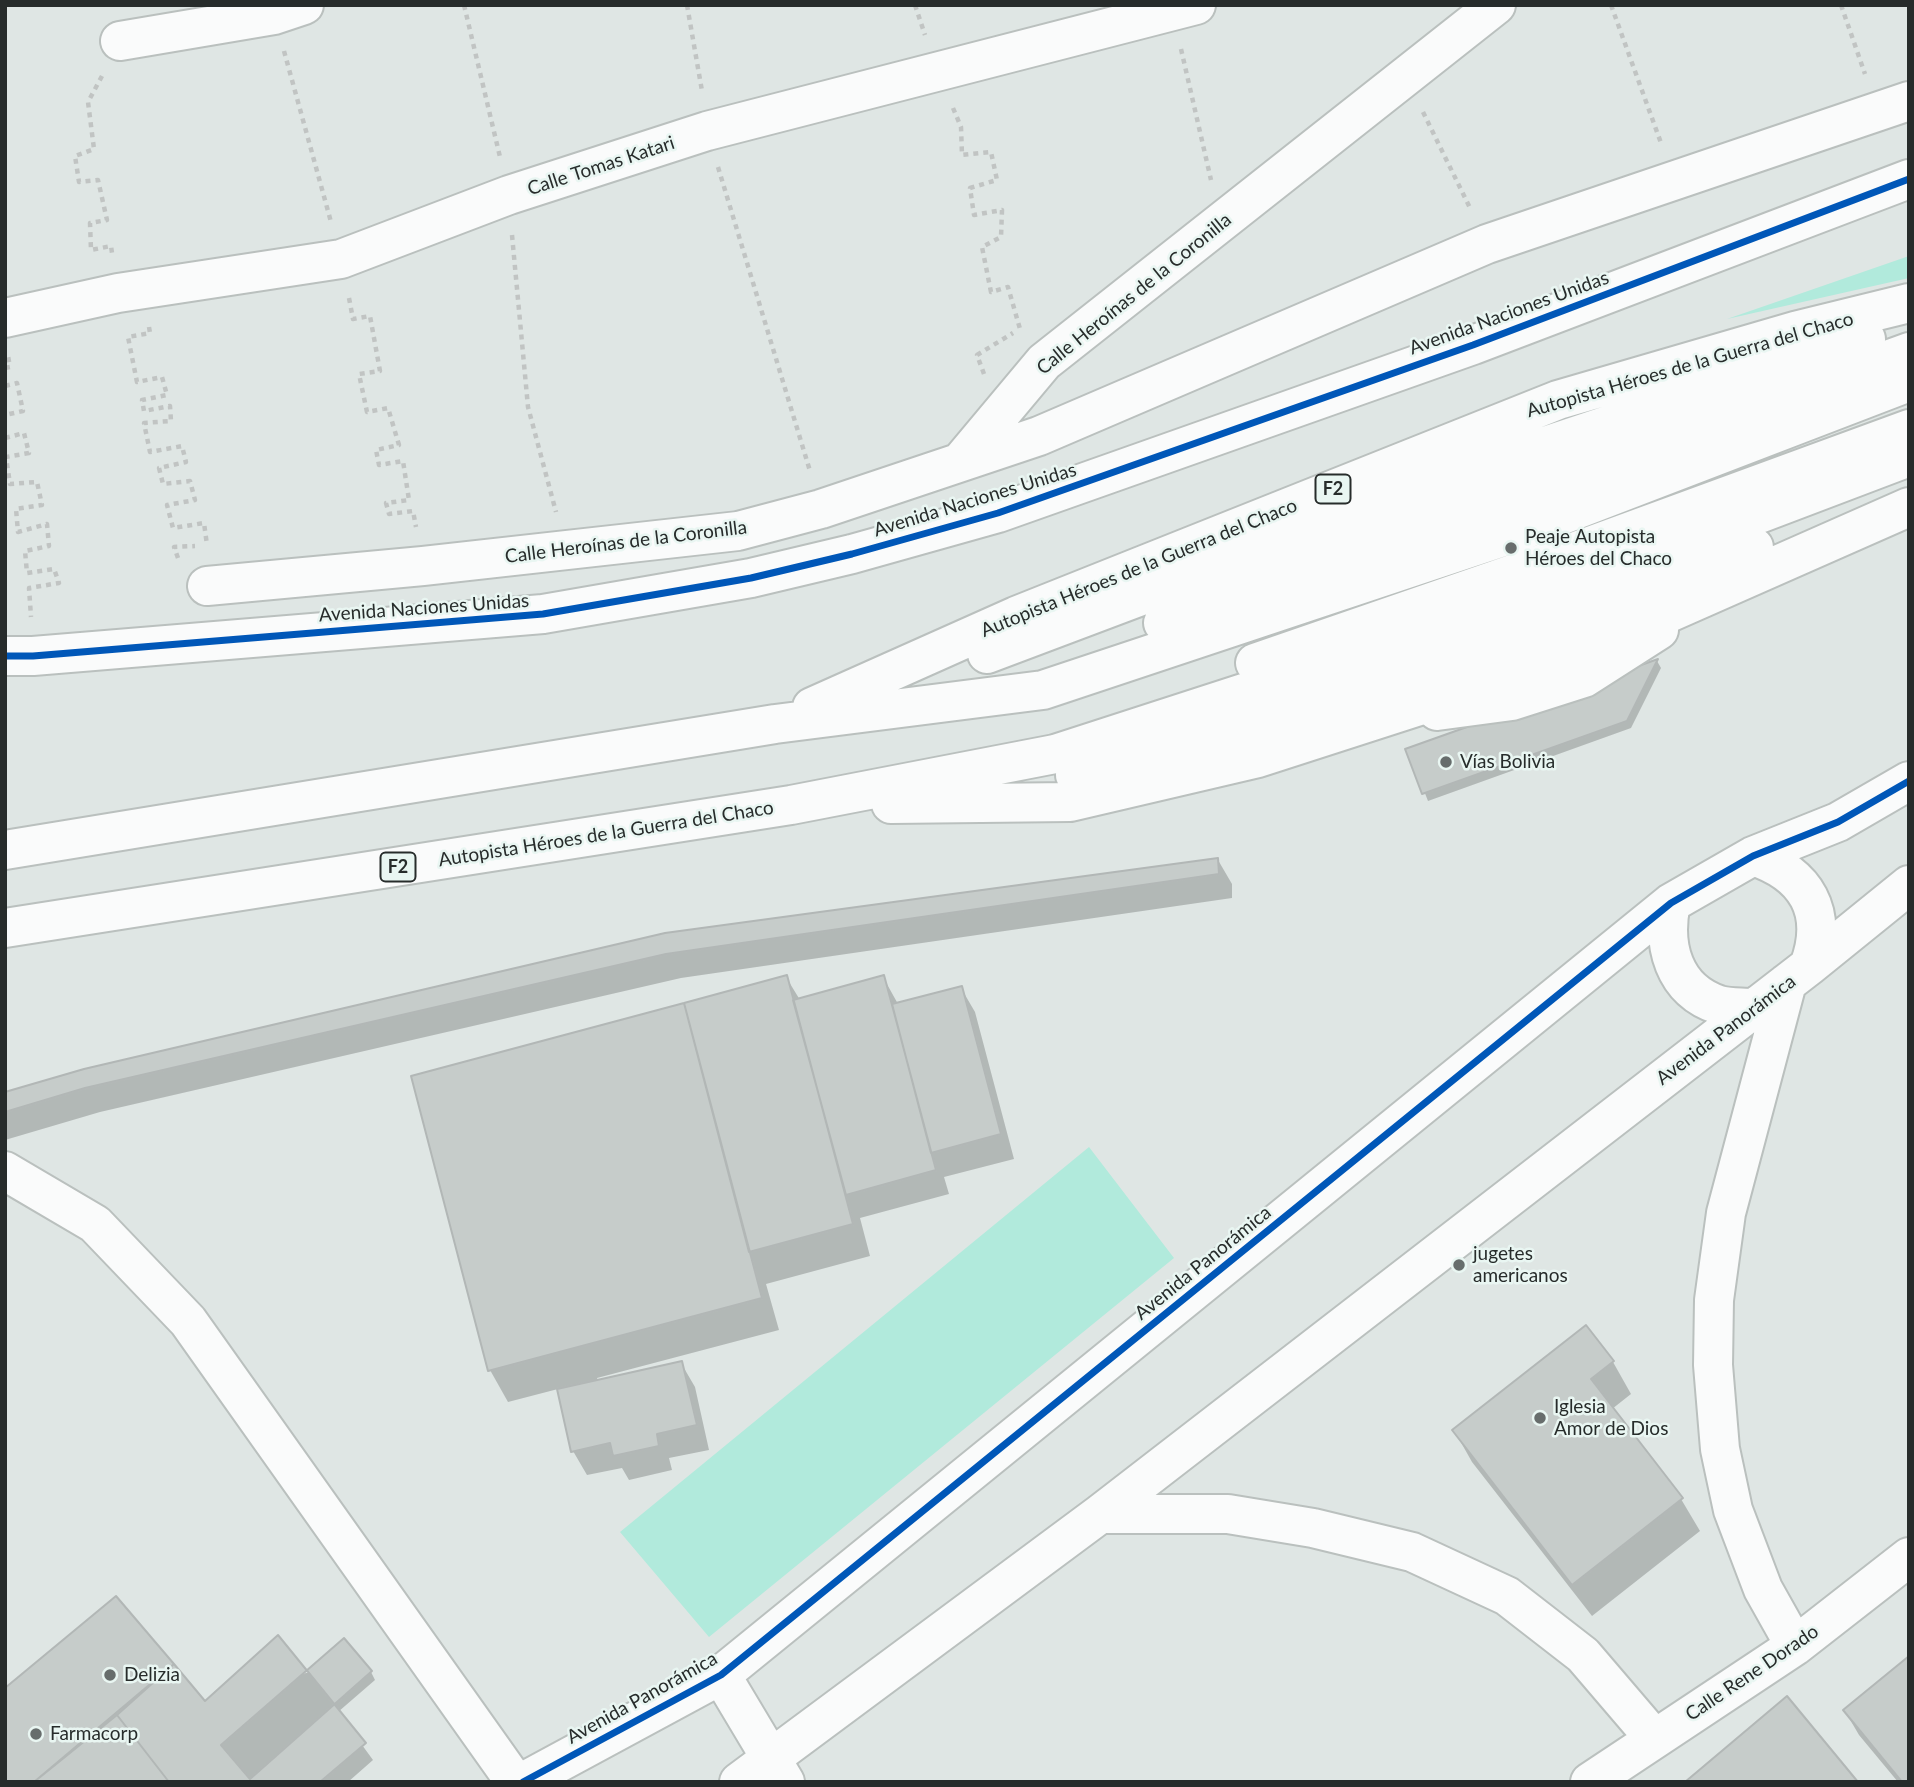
<!DOCTYPE html>
<html>
<head>
<meta charset="utf-8">
<style>
  body { margin:0 }
  #map { position:relative; width:1914px; height:1787px; overflow:hidden; background:#dfe6e4; font-family:Lato,sans-serif }
  canvas { display:block }
  .frame { position:absolute; inset:0; border:7px solid #272c2b; pointer-events:none }
</style>
</head>
<body>
<div id="map">
<canvas width="1914" height="1787"></canvas>
<div class="frame"></div>
</div>
<script>
const context = document.querySelector('canvas').getContext('2d');
context.lineJoin = 'round';
function paint(path, color) {
  context.fillStyle = color;
  context.fill(path, 'evenodd');
}
function trace(path, color, width, dash) {
  context.strokeStyle = color;
  context.lineWidth = width;
  context.lineCap = dash ? 'butt' : 'round';
  context.setLineDash(dash || []);
  context.stroke(path);
}
function label(font, color, halo, rows, align = 'center') {
  context.font = font + ' Lato,sans-serif';
  context.lineWidth = 5;
  context.setLineDash([]);
  context.textBaseline = 'middle';
  context.strokeStyle = halo;
  context.fillStyle = color;
  for (const [text, x, y, turn = 0] of rows) {
    context.save();
    context.translate(x, y);
    context.rotate((+turn || 0) * Math.PI / 180);
    context.textAlign = isNaN(turn) ? turn : align;
    if (halo) context.strokeText(text, 0, 0);
    context.fillText(text, 0, 0);
    context.restore();
  }
}
paint(new Path2D(`
  M1909,256v22l-182,41z
  M1089,1147l85,111 -465,379 -89,-105z`), '#b1eadc');
paint(new Path2D(`
  M1657,661l4,7 -30,60 -203,73 -20,-51z
  M1218,860l14,24v14l-551,80 -581,134 -95,28v-46l661,-160z
  M786,977l14,23 83,-23 15,27 63,-16 14,24 39,147 -70,18 5,17 -89,24 10,38 -104,28 13,46 -182,48 1,3 83,-18 14,24 14,63 -40,8 3,12 -43,10 -7,-12 -35,7 -14,-24 -15,-62 -50,13 -18,-32z
  M1585,1327l28,35 18,32 -19,15 69,90 19,32 -108,85 -120,-154 -18,-32z
  M116,1598l89,105 101,-30 65,-1 4,8 -37,32 35,48 -25,22h-343z
  M1845,1711l64,71h-11l-39,-47z`), '#0003');
const building = new Path2D(`
  M1658,659l-31,62 -205,73 -17,-45z
  M1218,858l1,16 -553,80 -581,134 -80,24v-20l79,-23 581,-136z
  M787,975l66,249 -104,28 -65,-249z
  M884,975l52,195 -90,25 -53,-195z
  M962,986l39,148 -70,19 -39,-149z
  M684,1003l78,295 -274,73 -77,-295z
  M1586,1325l28,36 -23,18 92,119 -111,87 -120,-155z
  M682,1361l15,64 -40,9 2,12 -46,10 -3,-13 -39,9 -14,-63z
  M116,1596l58,68 -140,118h-29v-94z
  M278,1635l88,108 -46,39h-151l-52,-67 57,-51 31,37z
  M344,1638l28,33 -122,108 -29,-34z
  M1909,1656v126h-7l-59,-72z
  M1787,1696l71,86h-173z
  M117,1715l52,67h-135z`);
paint(building, '#c6ccca');
trace(building, '#b2b7b6', 2);
const minor = new Path2D(`
  M120,41l154,-26 30,-10
  M5,318l113,-25 223,-34 168,-64 198,-64 489,-126
  M962,460l82,-98 452,-357
  M207,586l216,-20 315,-35 83,-22 218,-73 448,-192 422,-143
  M5,656h28l510,-42 208,-36 101,-24 146,-41 475,-168 436,-166
  M1437,711l75,-10 72,-23 75,-48
  M1753,856c54,18 76,56 56,110
  M1671,903c-9,42 2,87 48,102 10,3 23,2 33,3
  M1787,983l-61,230 -12,87 -1,65 7,84 13,61 30,79 32,57
  M5,1171l90,53 93,97 327,461
  M1100,1514h128l85,14 99,24 95,44 76,59 71,83
  M721,1675l64,107
  M523,1782l198,-107 950,-772 82,-47 85,-34 71,-41
  M739,1782l361,-268 709,-548 100,-81
  M1590,1782l205,-136 114,-89`);
const highway = new Path2D(`
  M1163,623l746,-271
  M987,654l507,-191 372,-124
  M1255,663l275,-95 379,-139
  M812,707l204,-91 542,-216 237,-69 114,-28
  M1075,775l167,-47 309,-100 203,-81
  M891,804l179,-2 188,-44 304,-98 347,-153
  M5,850l770,-126 268,-34 475,-158 391,-150
  M5,928l786,-123 264,-51 485,-157 369,-140`);
trace(minor, '#bac0be', 42);
trace(highway, '#bac0be', 42);
trace(new Path2D(`
  M464,5l36,152
  M687,5l15,86
  M915,5l10,30
  M1611,5l50,138
  M1841,5l24,69
  M1181,49l30,131
  M284,51l47,171
  M102,76l-14,26 6,47 -19,7 4,26 19,-2 9,40 -17,3 1,27 20,-4 1,7
  M953,108l8,19 1,28 29,-3 6,28 -27,8 4,27 28,-5 -1,27 -19,10 9,45 17,-5 12,42
  M1423,112l47,96
  M718,167l92,304
  M512,235l16,172 28,105
  M349,298l4,21 17,-3 10,55 -21,3 8,38 21,-4 11,37 -23,5 3,15 24,-4 6,39 -23,3 3,11 24,-3 3,16
  M149,327l1,6 -22,4 9,45 25,-5 5,18 -25,5 2,11 26,-5 1,15 -27,2 6,29 32,-6 4,16 -27,6 4,16 27,-3 5,19 -28,5 6,23 31,-5 3,22
  M5,368l5,-1 -2,-11
  M984,374l-7,-19 36,-22
  M5,386l12,-3 6,28 -18,4
  M5,438l19,-5 5,20 -23,4 4,27 27,-2 5,23 -26,4 2,23 29,-8 2,22 -24,5 2,22 27,-4 5,14 -30,5 2,29
  M178,558l-4,-11 21,-1`), '#c1c4c3', 4.5, [5, 5]);
trace(minor, '#fafbfb', 38);
trace(highway, '#fafbfb', 38);
trace(new Path2D(`
  M5,656h28l510,-42 208,-36 101,-24 146,-41 475,-168 436,-166
  M523,1782l198,-107 950,-772 82,-47 85,-34 71,-41`), '#0057b8', 7);
for (const [x, y, r, color] of [
  [1511,548,7,"#676d6c"],
  [1446,762,7,"#676d6c"],
  [1459,1265,7,"#676d6c"],
  [1540,1418,7,"#676d6c"],
  [110,1675,7,"#676d6c"],
  [36,1734,7,"#676d6c"]
]) {
  const dot = new Path2D();
  dot.arc(x, y, r, 0, 2 * Math.PI);
  context.fillStyle = color;
  context.fill(dot);
  trace(dot, '#e9f6f2', 2.5);
}
for (const [x, y, w] of [
  [1333,489,35],
  [398,867,35]
]) {
  const box = new Path2D();
  box.roundRect(x - w / 2, y - 14.5, w, 29, 5);
  context.fillStyle = '#e9f6f2';
  context.fill(box);
  trace(box, '#272c2b', 2);
}
label('bold 18px', '#272c2b', null, [
  ["F2",1333,489],
  ["F2",398,867]
]);
label('19px', '#272c2b', '#e9f6f2', [
  ["Calle Tomas Katari",601,166,-18],
  ["Calle Heroínas de la Coronilla",1134,294,-39],
  ["Avenida Naciones Unidas",1509,313,-20],
  ["Autopista Héroes de la Guerra del Chaco",1690,365,-16],
  ["Avenida Naciones Unidas",975,500,-17],
  ["Calle Heroínas de la Coronilla",626,542,-7],
  ["Autopista Héroes de la Guerra del Chaco",1139,568,-22],
  ["Avenida Naciones Unidas",424,608,-4],
  ["Autopista Héroes de la Guerra del Chaco",606,834,-9],
  ["Avenida Panorámica",1726,1030,-37],
  ["Avenida Panorámica",1203,1263,-39],
  ["Calle Rene Dorado",1752,1673,-34],
  ["Avenida Panorámica",642,1698,-29]
]);
label('19px', '#272c2b', '#e9f6f2', [
  ["Peaje Autopista",1525,537],
  ["Héroes del Chaco",1525,559],
  ["Vías Bolivia",1460,762],
  ["jugetes",1473,1254],
  ["americanos",1473,1276],
  ["Iglesia",1554,1407],
  ["Amor de Dios",1554,1429],
  ["Delizia",124,1675],
  ["Farmacorp",50,1734]
], 'left');
</script>
</body>
</html>
